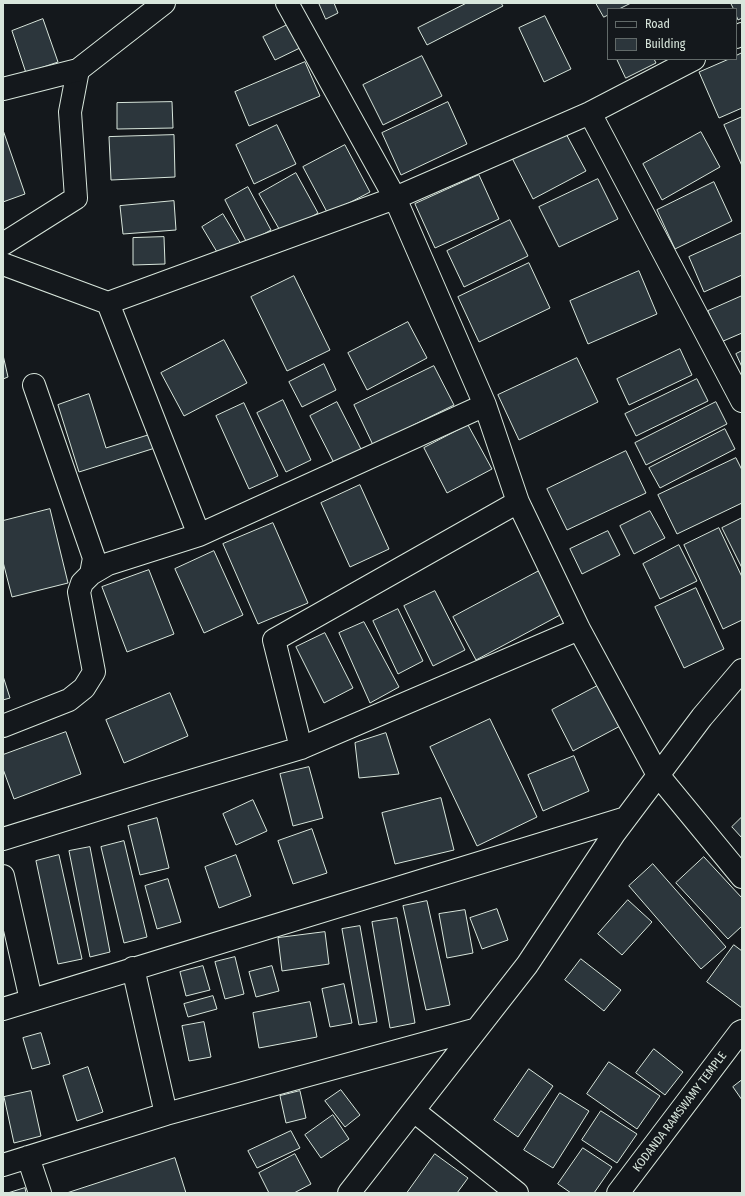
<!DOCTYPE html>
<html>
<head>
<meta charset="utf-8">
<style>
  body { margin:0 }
  #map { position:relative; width:745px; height:1196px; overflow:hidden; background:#14181c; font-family:"Fira Sans Condensed",sans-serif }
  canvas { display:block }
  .frame { position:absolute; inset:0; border:4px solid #d8e6dc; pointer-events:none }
  .legend { position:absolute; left:607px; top:8px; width:130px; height:52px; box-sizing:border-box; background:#14181c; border:1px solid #626a69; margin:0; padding:5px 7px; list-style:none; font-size:12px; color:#d8e6dc }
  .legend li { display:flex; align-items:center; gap:8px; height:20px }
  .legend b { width:20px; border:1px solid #626a69 }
</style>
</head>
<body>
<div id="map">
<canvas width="745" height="1196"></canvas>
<div class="frame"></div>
<ul class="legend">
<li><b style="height:5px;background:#14181c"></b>Road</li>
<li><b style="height:11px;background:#2c363c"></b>Building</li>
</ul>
</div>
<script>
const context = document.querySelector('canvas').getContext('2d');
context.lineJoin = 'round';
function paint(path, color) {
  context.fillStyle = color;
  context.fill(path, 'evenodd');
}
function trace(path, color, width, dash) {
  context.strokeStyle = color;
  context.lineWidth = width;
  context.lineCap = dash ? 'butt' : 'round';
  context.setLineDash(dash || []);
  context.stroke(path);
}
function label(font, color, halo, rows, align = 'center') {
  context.font = font + ' "Fira Sans Condensed",sans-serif';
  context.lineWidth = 3;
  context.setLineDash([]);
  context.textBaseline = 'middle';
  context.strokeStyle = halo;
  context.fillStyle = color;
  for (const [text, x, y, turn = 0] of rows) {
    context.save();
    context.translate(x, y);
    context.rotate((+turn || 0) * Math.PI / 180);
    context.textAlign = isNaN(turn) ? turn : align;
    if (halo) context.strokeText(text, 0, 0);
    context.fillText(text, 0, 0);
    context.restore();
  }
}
const building = new Path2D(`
  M319,3h15l4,10 -12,6z
  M467,3h34l2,3 -76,39 -9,-17z
  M596,3h35l-12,6h-11v6l-4,2z
  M731,3h11v15l-4,2 -2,-5v-6h-2z
  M545,16l26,53 -27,13 -25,-54z
  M43,19l15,43 -32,11 -14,-42z
  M293,22l11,24 -29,14 -12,-23z
  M742,53v55l-23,10 -20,-46 30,-13h7v-3z
  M422,56l20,40 -59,29 -20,-40z
  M617,59h37l2,4 -30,15z
  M305,62l15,34 -71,30 -14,-34z
  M172,102l1,26 -56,1v-26z
  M448,102l19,42 -66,31 -19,-42z
  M742,117v49l-18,-41z
  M277,125l19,39 -42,20 -18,-39z
  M3,130l22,64 -22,8z
  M564,130l22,41 -53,28 -21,-41z
  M701,132l19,35 -58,33 -19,-36z
  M174,135l1,42 -64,3 -2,-43z
  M345,145l25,47 -42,22 -25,-47z
  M296,173l22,40 -36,21 -23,-40z
  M479,175l20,44 -64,29 -20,-44z
  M598,179l20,40 -59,28 -20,-40z
  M714,182l18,39 -57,28 -18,-39z
  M248,187l23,43 -24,13 -22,-43z
  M174,201l2,29 -53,4 -3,-28z
  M223,214l18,30 -21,13 -18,-30z
  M510,220l18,36 -64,31 -17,-36z
  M742,233v42l-38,17 -15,-35z
  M164,237l1,27 -32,1v-27z
  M529,263l21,45 -71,34 -21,-45z
  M639,271l18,43 -69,30 -18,-43z
  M294,276l36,74 -43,21 -36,-74z
  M742,296v37l-21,9 -13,-31z
  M408,322l19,36 -60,32 -19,-37z
  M224,340l23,43 -63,33 -23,-43z
  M680,349l12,26 -63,30 -12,-26z
  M742,351v16l-6,-13z
  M3,355l5,22 -5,2z
  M577,358l21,44 -79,38 -21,-45z
  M324,364l12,26 -34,17 -13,-25z
  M434,366l20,39 -81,40 -19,-40z
  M697,379l11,22 -72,35 -11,-22z
  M89,394l17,54 45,-14 4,14 -76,24 -21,-67z
  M283,400l28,60 -25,12 -29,-59z
  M337,402l25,49 -27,14 -25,-49z
  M716,402l11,22 -81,41 -11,-22z
  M244,403l34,73 -29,13 -33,-73z
  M468,425l24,44 -45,24 -23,-45z
  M725,429l10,20 -75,39 -11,-20z
  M626,451l20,42 -79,37 -20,-41z
  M736,458l6,12v33l-65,31 -19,-39z
  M360,485l29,64 -39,18 -29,-64z
  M50,509l18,74 -56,14 -9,-35v-41z
  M650,511l15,27 -31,16 -14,-28z
  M742,518v50l-20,-40z
  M273,523l35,80 -50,21 -35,-80z
  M719,528l23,49v43l-19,9 -39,-84z
  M608,531l12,24 -38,19 -12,-25z
  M679,545l18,36 -37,18 -17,-35z
  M214,551l29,64 -39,18 -29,-64z
  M149,570l25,64 -47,18 -25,-65z
  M539,571l23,43 -86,46 -23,-43z
  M696,588l28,61 -40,19 -29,-61z
  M435,591l30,59 -32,16 -29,-60z
  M398,609l25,52 -25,13 -25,-53z
  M364,622l35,65 -29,16 -31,-70z
  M325,633l28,55 -29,15 -28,-56z
  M3,676l7,22 -7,2z
  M603,683l21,41 -51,27 -21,-41z
  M170,693l18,43 -64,27 -18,-43z
  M490,719l47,98 -60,29 -47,-99z
  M66,732l15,42 -67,25 -11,-30v-14z
  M386,733l13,41 -40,4 -4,-35z
  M574,756l15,35 -46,20 -15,-36z
  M309,767l14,51 -30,8 -13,-52z
  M441,798l13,52 -59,14 -13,-51z
  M253,800l14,31 -31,14 -13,-31z
  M742,817v21l-10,-11z
  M157,818l12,50 -29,7 -12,-49z
  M312,829l15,44 -34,11 -15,-43z
  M124,841l23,96 -23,6 -23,-96z
  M90,847l20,105 -20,5 -21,-106z
  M59,855l23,104 -24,5 -22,-103z
  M236,855l15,41 -32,12 -14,-41z
  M704,857l38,41v28l-14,13 -52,-56z
  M653,864l73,83 -25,22 -72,-83z
  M168,879l13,43 -24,7 -12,-43z
  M628,900l24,22 -30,33 -24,-21z
  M427,901l23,104 -24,5 -23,-104z
  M497,909l11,31 -26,9 -12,-31z
  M465,910l8,43 -26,5 -8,-44z
  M397,918l18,105 -25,5 -18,-106z
  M360,926l17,96 -18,3 -17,-96z
  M325,932l4,32 -47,7 -4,-33z
  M734,945l8,6v57l-35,-26z
  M235,957l9,37 -19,5 -10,-37z
  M581,959l40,31 -17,21 -39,-31z
  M203,966l7,24 -24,6 -6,-24z
  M272,966l7,25 -23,6 -7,-25z
  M344,984l8,39 -22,4 -8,-38z
  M213,996l4,13 -29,8 -4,-13z
  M310,1002l7,35 -58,11 -6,-35z
  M204,1022l7,35 -22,4 -7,-35z
  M41,1033l9,31 -18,5 -9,-31z
  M654,1049l29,23 -18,23 -29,-22z
  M609,1062l51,34 -23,33 -50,-35z
  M88,1067l15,45 -26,9 -14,-45z
  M529,1069l24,17 -35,51 -24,-17z
  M742,1080v20l-9,-13z
  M341,1090l19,25 -15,12 -20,-26z
  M31,1091l10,45 -27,7 -10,-46z
  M300,1091l6,27 -20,5 -6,-27z
  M560,1093l29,18 -36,57 -29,-18z
  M601,1111l36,23 -20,29 -35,-23z
  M333,1115l16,24 -28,19 -16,-23z
  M291,1131l9,17 -43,20 -9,-17z
  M583,1148l29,19 -18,26h-23l-13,-9z
  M295,1154l16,30 -17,9h-25l-10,-20z
  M435,1154l33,24 -11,15h-50z
  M175,1158l11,35h-119z
  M25,1188l1,5h-18z`);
paint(building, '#2c363c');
trace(building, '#d8e6dc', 1);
const street = new Path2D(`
  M287,3l108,195 90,207 33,97 61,127 79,146 84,102
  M736,37l6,-3
  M590,113l152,288
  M3,244l73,-46 -6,-86 8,-42
  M3,264l105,39 287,-105 195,-85 104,-54
  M108,303l91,232
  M34,385l60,173 -3,16
  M3,726l66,-26 15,-12 10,-16 -15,-80 3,-9 9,-9 17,-10 91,-29 286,-130
  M301,748l-27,-108 244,-138
  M3,839l151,-47 147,-44 278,-119
  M3,876l28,124
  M133,968l33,146
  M3,1009l623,-191
  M414,1111l103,82
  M28,1157l12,36
  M3,1165l163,-51 311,-85
  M349,1193l178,-228 87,-131 88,-117 40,-47
  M618,1193l122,-161 2,-1`);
const secondary = new Path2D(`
  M3,89l75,-19 86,-67`);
trace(street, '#d8e6dc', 24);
trace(secondary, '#d8e6dc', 24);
trace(street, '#14181c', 22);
trace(secondary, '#14181c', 22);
label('12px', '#d8e6dc', '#14181c', [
  ["KODANDA RAMSWAMY TEMPLE",680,1112,-53]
]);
</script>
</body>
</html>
